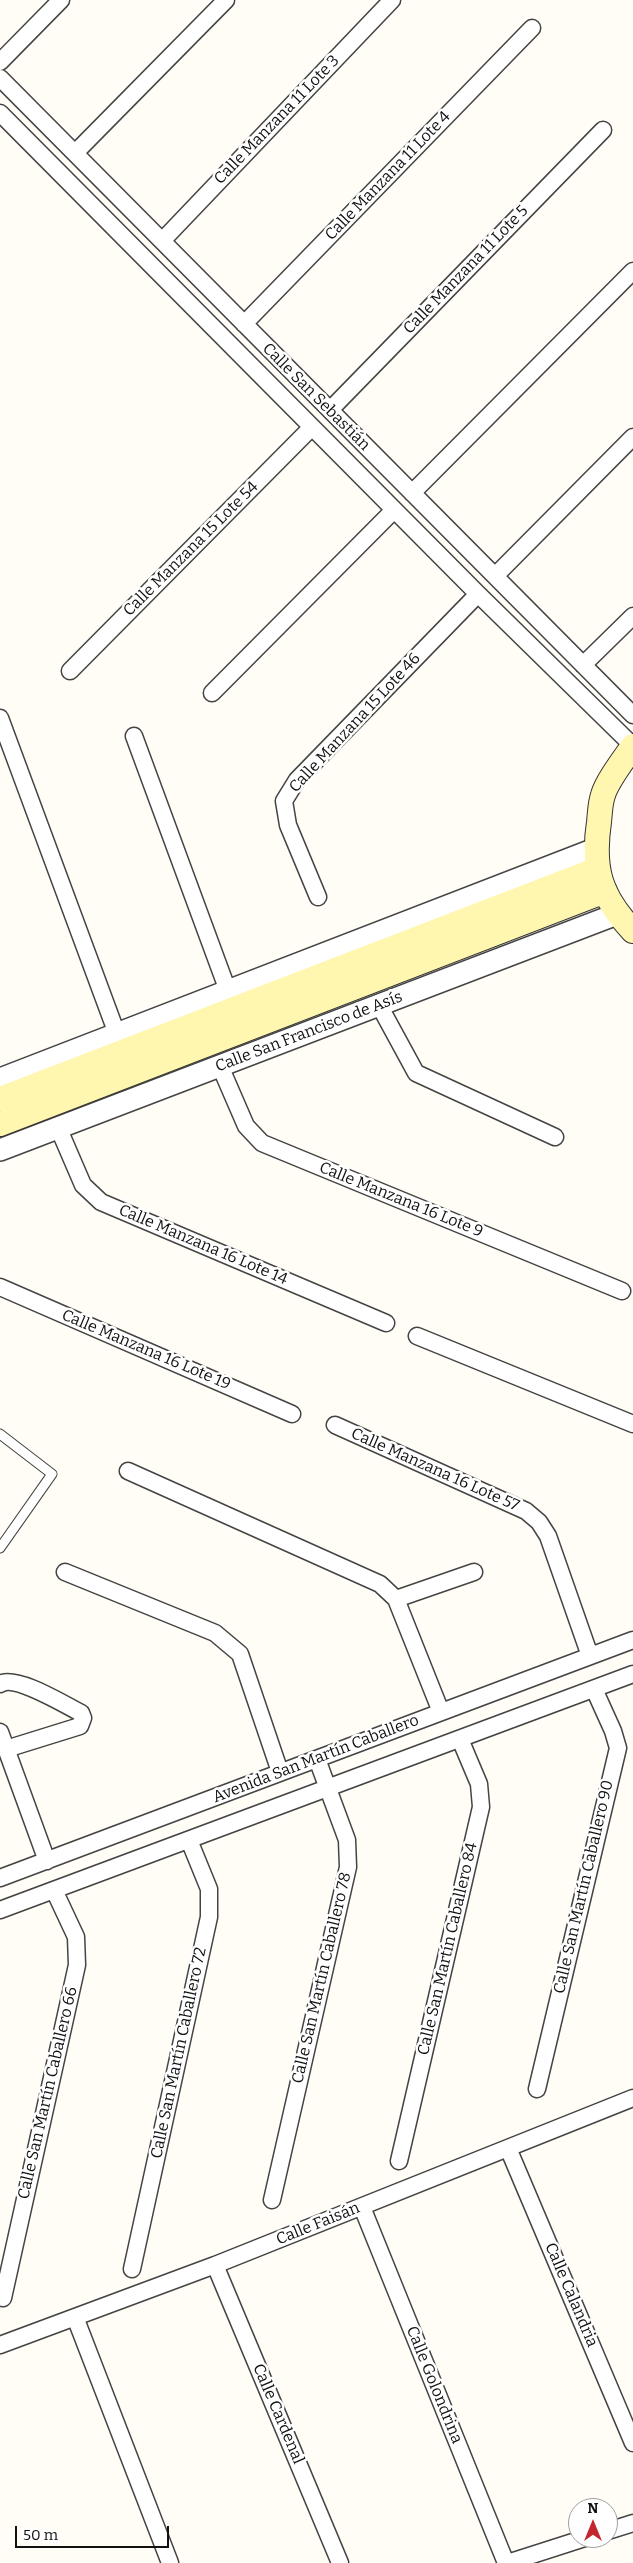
<!DOCTYPE html>
<html>
<head>
<meta charset="utf-8">
<style>
  body { margin:0 }
  #map { position:relative; width:633px; height:2563px; overflow:hidden; background:#fffdf5; font-family:Bitter,serif }
  canvas { display:block }
  .north { position:absolute; left:568px; top:2498px; width:50px; height:50px; box-sizing:border-box; background:#fff; border:1px solid #a0a0a0; border-radius:50%; rotate:0deg; font-size:14px; font-weight:700; line-height:20px; text-align:center; color:#111 }
  .north::after { content:''; display:block; margin:auto; width:18px; height:22px; background:#c4262e; clip-path:polygon(50% 0,100% 100%,50% 72%,0 100%) }
  .scale { position:absolute; left:15px; top:2526px; width:154px; height:22px; box-sizing:border-box; border:2px solid #111; border-top:0; padding-left:6px; font-size:15px; line-height:18px; white-space:nowrap; color:#111; -webkit-text-stroke:4px #fff; paint-order:stroke }
</style>
</head>
<body>
<div id="map">
<canvas width="633" height="2563"></canvas>
<div class="north">N</div>
<div class="scale">50 m</div>
</div>
<script>
const context = document.querySelector('canvas').getContext('2d');
context.lineJoin = 'round';
function trace(path, color, width, dash) {
  context.strokeStyle = color;
  context.lineWidth = width;
  context.lineCap = dash ? 'butt' : 'round';
  context.setLineDash(dash || []);
  context.stroke(path);
}
function label(font, color, halo, rows, align = 'center') {
  context.font = font + ' Bitter,serif';
  context.lineWidth = 5;
  context.setLineDash([]);
  context.textBaseline = 'middle';
  context.strokeStyle = halo;
  context.fillStyle = color;
  for (const [text, x, y, turn = 0] of rows) {
    context.save();
    context.translate(x, y);
    context.rotate((+turn || 0) * Math.PI / 180);
    context.textAlign = isNaN(turn) ? turn : align;
    if (halo) context.strokeText(text, 0, 0);
    context.fillText(text, 0, 0);
    context.restore();
  }
}
const service = new Path2D(`
  M0,1434l52,40 -52,74`);
const minor = new Path2D(`
  M0,62l61,-62
  M0,78l633,637
  M0,113l478,481 155,152
  M75,153l151,-153
  M162,241l230,-241
  M244,324l288,-296
  M330,410l273,-280
  M412,493l221,-222
  M495,576l138,-139
  M583,665l50,-49
  M70,671l242,-244
  M212,693l182,-183
  M0,718l117,316
  M134,736l94,255
  M318,897l-30,-72 -4,-24 13,-21 181,-186
  M379,1005l37,68 139,64
  M220,1066l26,60 16,17 360,148
  M58,1127l25,58 18,17 285,121
  M0,1287l292,127
  M417,1336l216,88
  M335,1425l191,86 13,11 9,14 42,120
  M128,1471l252,113 16,15 45,113
  M65,1572l150,61 25,21 40,118
  M396,1599l78,-27
  M0,1684c15,-10 65,21 81,29l2,5 -3,8 -74,23
  M0,1732l47,129
  M0,1878l633,-238
  M0,1910l633,-236
  M537,2089l81,-341 -5,-17 -19,-42
  M508,2148l125,295
  M399,2161l82,-354 -2,-23 -19,-45
  M272,2200l76,-333 -1,-27 -30,-81
  M362,2207l144,356
  M215,2265l125,298
  M132,2269l77,-352v-28l-20,-49
  M3,2298l74,-333 -1,-28 -22,-47
  M75,2317l95,246
  M0,2345l215,-80 418,-167
  M608,2531l25,-8
  M507,2563l78,-25`);
const tertiary = new Path2D(`
  M0,1079l595,-230
  M0,1150l617,-236`);
const secondary = new Path2D(`
  M633,746c-9,13 -26,35 -30,49 -3,9 -3,18 -4,27 -7,47 1,74 34,109
  M0,1099l598,-230
  M0,1124l605,-233`);
trace(service, '#444', 11);
trace(minor, '#444', 19);
trace(tertiary, '#444', 24);
trace(secondary, '#333', 26);
trace(service, '#fff', 9);
trace(minor, '#fff', 16);
trace(tertiary, '#fff', 21);
trace(secondary, '#fff6b0', 24);
label('16px', '#111', '#fff', [
  ["Calle Manzana 11 Lote 3",277,120,-46],
  ["Calle Manzana 11 Lote 4",388,176,-46],
  ["Calle Manzana 11 Lote 5",466,270,-46],
  ["Calle San Sebastián",316,397,45],
  ["Calle Manzana 15 Lote 54",191,549,-45],
  ["Calle Manzana 15 Lote 46",355,723,-47],
  ["Calle San Francisco de Asís",309,1032,-21],
  ["Calle Manzana 16 Lote 9",401,1200,22],
  ["Calle Manzana 16 Lote 14",203,1245,23],
  ["Calle Manzana 16 Lote 19",146,1350,23],
  ["Calle Manzana 16 Lote 57",435,1470,24],
  ["Avenida San Martín Caballero",316,1759,-21],
  ["Calle San Martín Caballero 90",584,1887,-77],
  ["Calle San Martín Caballero 84",448,1949,-77],
  ["Calle San Martín Caballero 78",322,1978,-77],
  ["Calle San Martín Caballero 72",179,2053,-78],
  ["Calle San Martín Caballero 66",48,2093,-77],
  ["Calle Faisán",318,2224,-22],
  ["Calle Calandria",571,2295,67],
  ["Calle Golondrina",434,2385,68],
  ["Calle Cardenal",278,2414,67]
]);
</script>
</body>
</html>
